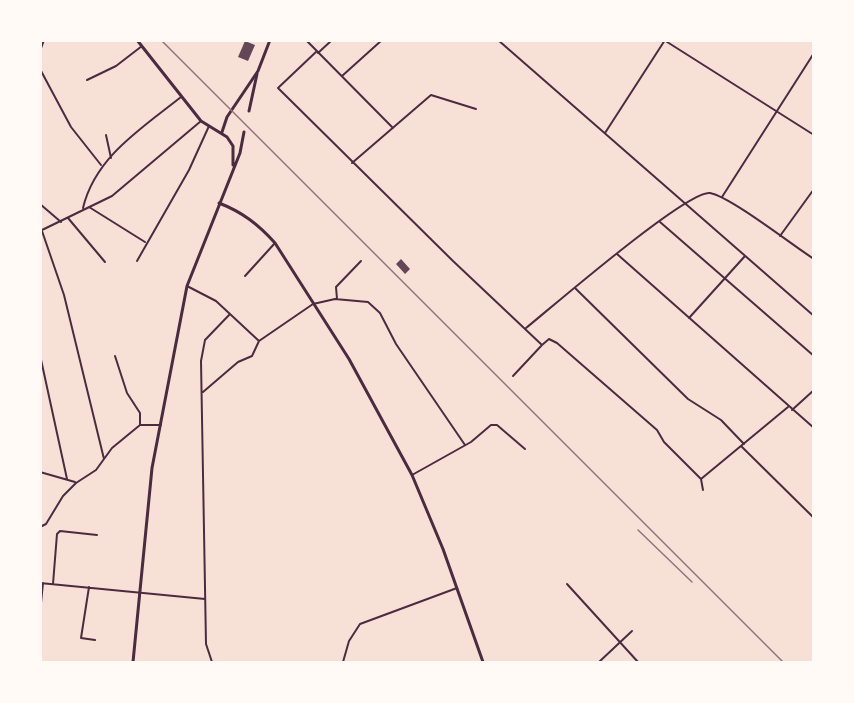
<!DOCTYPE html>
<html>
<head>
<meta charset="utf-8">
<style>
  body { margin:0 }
  #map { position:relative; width:854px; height:703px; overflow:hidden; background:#f7e1d7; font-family:"DejaVu Sans",sans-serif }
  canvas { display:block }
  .frame { position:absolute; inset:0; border:42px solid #fffaf5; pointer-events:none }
</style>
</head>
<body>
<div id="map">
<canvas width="854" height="703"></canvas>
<div class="frame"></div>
</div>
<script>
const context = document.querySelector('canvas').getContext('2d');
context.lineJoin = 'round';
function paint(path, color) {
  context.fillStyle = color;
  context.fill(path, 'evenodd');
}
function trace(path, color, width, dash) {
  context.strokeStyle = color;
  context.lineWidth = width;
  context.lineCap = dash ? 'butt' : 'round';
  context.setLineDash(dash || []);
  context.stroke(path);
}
paint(new Path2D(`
  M245,41l10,4 -7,16 -10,-4z
  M401,259l9,10 -5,5 -9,-10z`), '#644757');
trace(new Path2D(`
  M306,40l87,88
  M498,40l316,276
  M664,40l150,95
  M40,51l4,-11
  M317,51l-39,37 175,173 89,84 -29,31
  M318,53l14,-13
  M40,69l31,58 30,38
  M342,76l40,-36
  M87,80l29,-14 26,-20
  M605,133l60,-93
  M106,135l5,23
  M352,163l79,-68 45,14
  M722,197l92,-144
  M40,204l21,18
  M89,207l56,35
  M83,208c12,-51 59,-80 98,-111
  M68,218l37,44
  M660,222l154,134
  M42,230l70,-34 89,-75
  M42,231l22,64 40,164
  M780,236l34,-47
  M617,254l197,174
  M137,261l52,-91 20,-44
  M245,276l30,-33
  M187,286l29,15 43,40 54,-37 22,-5 33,3 12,11 16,31 69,101
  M575,288l113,111 33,21 23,24
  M337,299l-1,-12 25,-26
  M689,318l56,-62
  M526,328c26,-21 161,-138 184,-135 21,4 82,52 104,66
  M542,345l7,-6 8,4 100,87 7,12 37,37 2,11
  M40,355l27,124
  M115,356l12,37 13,20v12
  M203,392l35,-30 14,-6 7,-15
  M792,410l22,-20
  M741,446l73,72
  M40,472l35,10
  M412,475l59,-33 20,-17h6l28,24
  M701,479l87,-72
  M40,527l6,-3 17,-28 13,-13 20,-13 16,-22 28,-23h21
  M40,583l165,16
  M53,584l4,-50 3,-3 37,4
  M567,584l71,78
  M89,587l-8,51 14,2
  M40,613l3,-30
  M212,662l-6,-18 -5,-283 4,-21 25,-26
  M343,662l6,-21 11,-17 97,-36
  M599,662l33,-31`), '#4a2c40', 2);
trace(new Path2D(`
  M137,40l64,81 26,16 6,9v19
  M249,111l8,-37
  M219,203c23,9 39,21 56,40l74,116 63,116 31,74 40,113
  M133,662l19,-194 35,-182 53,-133 4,-21`), '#4a2c40', 3);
trace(new Path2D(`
  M222,132l5,-15 31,-46 12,-31`), '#4a2c40', 3);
trace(new Path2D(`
  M161,40l622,622
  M638,530l54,52`), '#8f747c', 1.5);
</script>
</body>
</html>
